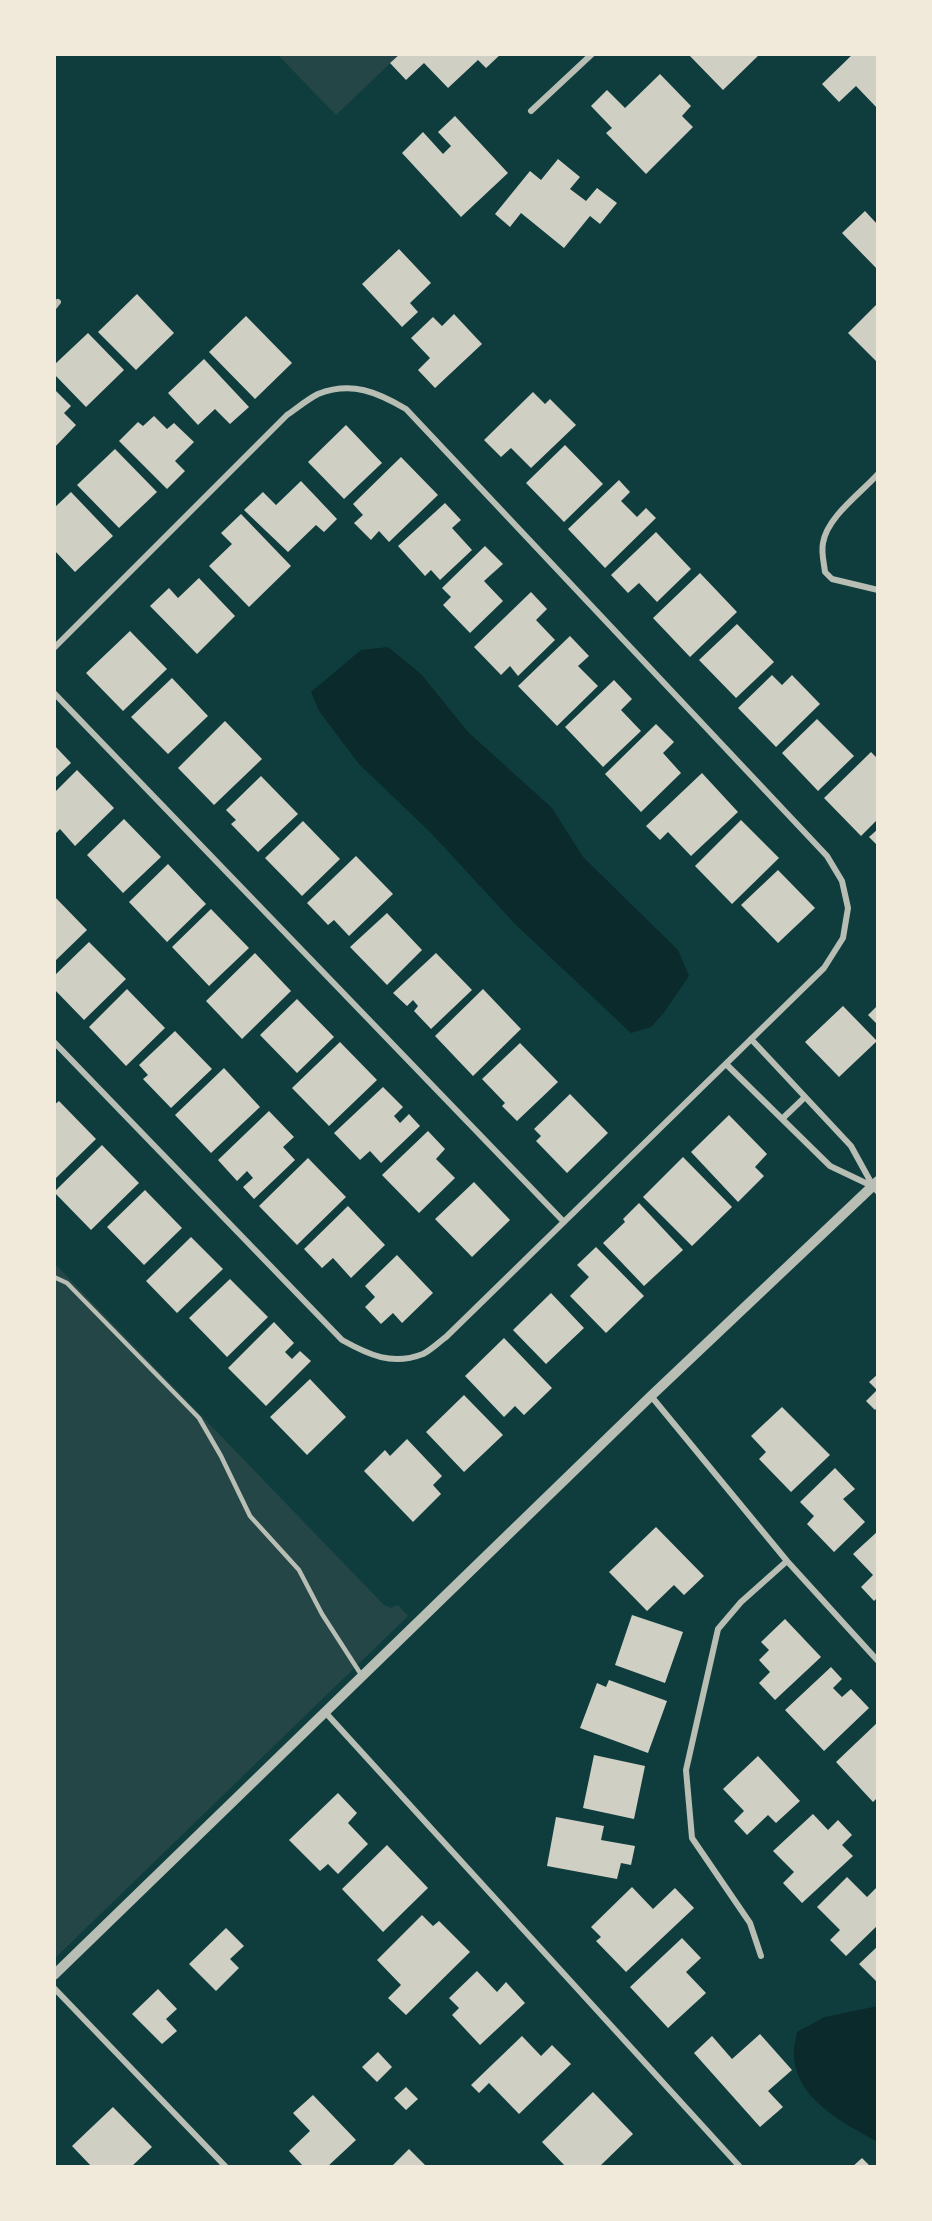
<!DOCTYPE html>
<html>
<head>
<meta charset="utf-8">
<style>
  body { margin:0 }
  #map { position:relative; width:932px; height:2221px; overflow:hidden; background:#0f3d3e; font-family:Ubuntu,sans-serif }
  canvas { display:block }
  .frame { position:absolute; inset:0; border:56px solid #f1e9da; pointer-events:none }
</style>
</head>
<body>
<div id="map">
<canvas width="932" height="2221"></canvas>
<div class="frame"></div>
</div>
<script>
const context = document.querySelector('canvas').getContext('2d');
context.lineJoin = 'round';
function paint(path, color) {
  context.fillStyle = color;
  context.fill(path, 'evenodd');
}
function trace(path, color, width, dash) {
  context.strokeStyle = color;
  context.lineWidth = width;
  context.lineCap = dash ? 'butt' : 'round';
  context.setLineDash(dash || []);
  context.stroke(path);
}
paint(new Path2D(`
  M277,54h123l-64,61z
  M54,1263l330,342 7,3 7,-3 10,11 -354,343z`), '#244646');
paint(new Path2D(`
  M388,647l33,27 47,58 84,76 31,49 95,93 11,26 -26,38 -12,13 -20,6 -114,-107 -86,-93 -72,-69 -40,-53 -8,-19 50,-42z
  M878,2006v136c-33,-18 -83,-43 -84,-87 -1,-7 2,-16 3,-23l28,-15z`), '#0a2a2b');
paint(new Path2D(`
  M400,54h101l-15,14 -8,-8 -30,28 -24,-25 -18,17 -16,-17z
  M688,54h72l-37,36z
  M853,54h25v55l-22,-23 -17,16 -17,-18z
  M660,74l31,32 -9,10 11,11 -47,47 -40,-41 6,-5 -21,-22 16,-16 18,18z
  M455,116l53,57 -47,44 -59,-64 21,-21 20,22 8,-8 -13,-14z
  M558,159l22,18 -10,12 16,12 11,-13 20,15 -17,21 -10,-8 -26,32 -43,-35 -11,14 -15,-13 35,-43 11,9z
  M865,211l13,14v45l-36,-37z
  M399,249l32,34 -21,20 8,9 -16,15 -40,-43z
  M137,294l37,39 -38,37 -38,-38z
  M878,303v60l-30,-30z
  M454,314l28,30 -47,44 -17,-18 12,-12 -19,-20 22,-21 9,9z
  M246,316l46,47 -37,36 -46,-47z
  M88,333l36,37 -38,37 -32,-33v-9z
  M204,359l45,48 -19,17 -15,-15 -17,16 -30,-32z
  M55,390l16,16 -7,7 12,12 -22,23z
  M533,392l12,12 5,-5 26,26 -45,43 -20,-20 -10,9 -17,-17z
  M154,416l13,13 7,-6 20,19 -19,19 10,10 -18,18 -48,-48 19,-19 5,4z
  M346,425l36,38 -38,36 -36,-37z
  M565,445l38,39 -39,38 -38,-39z
  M115,449l42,43 -38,36 -42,-43z
  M401,457l37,38 -49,47 -10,-11 -8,9 -17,-17 9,-8 -10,-11z
  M619,480l11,12 -9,9 16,16 9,-9 10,10 -51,50 -37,-39z
  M301,481l36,38 -13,13 -8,-7 -28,27 -44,-42 19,-18 13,13z
  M71,492l42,44 -38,36 -21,-22v-42z
  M445,503l16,17 -9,8 20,22 -32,30 -9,-10 -6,6 -27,-30z
  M241,514l50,52 -42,41 -40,-41 23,-22 -11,-11z
  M656,532l35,37 -34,33 -18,-19 -11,10 -17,-18z
  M485,546l18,18 -19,17 19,20 -33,32 -27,-28 8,-8 -9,-9z
  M700,573l37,39 -47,45 -37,-39z
  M199,578l36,38 -38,38 -47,-48 19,-18 9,10z
  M531,592l16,17 -11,11 19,20 -37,36 -8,-10 -9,9 -27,-28z
  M737,624l37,38 -38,36 -37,-38z
  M130,631l37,38 -44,42 -37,-38z
  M570,636l19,20 -11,10 20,20 -41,40 -39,-40z
  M772,675l10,10 10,-10 28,29 -44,43 -38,-39z
  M172,678l36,38 -40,38 -37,-37z
  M614,680l18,19 -11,11 20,21 -38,36 -38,-40z
  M817,719l37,37 -36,35 -36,-38z
  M225,721l37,38 -48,46 -36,-37z
  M656,724l18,18 -11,11 18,20 -40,39 -36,-38z
  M54,745l17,18 -17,16z
  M871,752l7,7v60l-17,17 -37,-38z
  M77,770l37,38 -39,38 -15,-17 -6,6v-42z
  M702,773l36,39 -47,44 -23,-24 -8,8 -14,-14z
  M261,776l37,38 -40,38 -27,-28 5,-4 -10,-10z
  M124,819l37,38 -38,36 -36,-38z
  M741,820l38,38 -47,46 -37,-38z
  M303,821l37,38 -38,37 -37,-38z
  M878,829v17l-9,-9z
  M356,856l37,38 -44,42 -15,-16 -6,5 -21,-22z
  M168,864l38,40 -39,38 -38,-40z
  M778,870l37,38 -37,35 -37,-38z
  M54,896l33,34 -33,32z
  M211,909l38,39 -40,38 -37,-39z
  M387,913l35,37 -35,35 -37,-38z
  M89,942l37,37 -42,41 -30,-31v-13z
  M255,953l36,38 -49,48 -36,-38z
  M436,953l36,37 -41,39 -17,-18 4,-5 -5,-6 -6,6 -14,-13z
  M127,989l38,39 -39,38 -37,-39z
  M483,989l38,40 -48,47 -38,-40z
  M297,999l37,38 -37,36 -37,-38z
  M878,1005v20l-10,-10z
  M843,1006l34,35 -38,36 -34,-35z
  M175,1031l37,38 -41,39 -28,-29 5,-4 -9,-10z
  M340,1042l37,38 -48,46 -37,-38z
  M520,1043l38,39 -41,39 -15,-15 3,-3 -23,-24z
  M224,1068l36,39 -49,46 -36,-38z
  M383,1087l20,20 -9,9 6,7 9,-9 11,12 -39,37 -11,-12 -10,9 -26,-27z
  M570,1094l38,39 -41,40 -31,-32 5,-5 -7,-7z
  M59,1101l37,38 -40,39 -2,-3v-70z
  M269,1111l25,26 -11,10 12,13 -41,39 -11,-12 10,-9 -6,-7 -10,10 -19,-21z
  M729,1115l38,39 -12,13 9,9 -26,26 -47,-50z
  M428,1131l17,18 -9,10 19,19 -36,35 -37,-38z
  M102,1145l37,38 -48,47 -37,-38z
  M683,1157l49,50 -40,39 -49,-49z
  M308,1158l38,39 -49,48 -38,-39z
  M474,1182l36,38 -38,37 -37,-38z
  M145,1190l37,38 -38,37 -37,-38z
  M639,1203l44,47 -39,36 -41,-43 22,-21 -2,-3z
  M348,1206l37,39 -34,33 -18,-20 -11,10 -18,-19z
  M191,1237l32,32 -46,44 -31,-32z
  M596,1247l48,49 -38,37 -36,-37 19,-19 -12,-12z
  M397,1255l36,38 -31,30 -9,-10 -12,11 -16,-17 10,-10 -10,-11z
  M230,1279l38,38 -41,40 -38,-39z
  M551,1293l33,35 -38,36 -33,-34z
  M274,1322l20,21 -9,9 7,7 8,-8 11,10 -45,45 -38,-38z
  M504,1338l48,50 -28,27 -9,-9 -11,11 -39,-41z
  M878,1374v32l-3,4 -9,-9 11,-11 -8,-8z
  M310,1379l36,38 -39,38 -37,-38z
  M464,1395l39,40 -39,37 -38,-40z
  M782,1407l48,48 -39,37 -32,-33 7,-7 -15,-16z
  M407,1439l35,37 -9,9 8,9 -28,28 -49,-51 21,-21 5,6z
  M835,1468l20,21 -12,10 22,23 -31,30 -27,-28 7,-8 -14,-14z
  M656,1527l48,49 -20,19 -10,-10 -27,26 -38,-39z
  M878,1531v66l-4,4 -13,-14 12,-12 -20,-21z
  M632,1615l51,17 -18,51 -50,-18z
  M785,1619l36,38 -46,43 -16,-17 11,-11 -11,-12 10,-10 -8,-8z
  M831,1667l11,12 -9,9 9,9 9,-8 18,19 -45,43 -39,-41z
  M609,1680l58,21 -19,52 -68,-25 17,-45 9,4z
  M878,1722v75l-5,5 -37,-40z
  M594,1755l51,11 -11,53 -51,-11z
  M758,1756l42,45 -24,22 -8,-8 -21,20 -13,-14 10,-10 -21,-22z
  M338,1793l19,20 -9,10 20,21 -30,30 -10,-10 -8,7 -31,-31z
  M813,1814l15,16 10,-10 14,15 -10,10 11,11 -51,47 -19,-20 11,-11 -21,-21z
  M556,1817l48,9 -3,14 34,6 -4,19 -10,-2 -4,16 -70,-13z
  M387,1845l41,43 -45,44 -41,-43z
  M847,1877l20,20 11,-11v39l-32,31 -16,-16 10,-10 -23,-23z
  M632,1887l21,22 22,-21 19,20 -68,64 -30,-31 5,-4 -10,-10z
  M422,1915l11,11 6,-5 31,31 -64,63 -18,-17 13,-13 -24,-25z
  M226,1928l18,18 -14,13 9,9 -23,23 -27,-27z
  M682,1938l19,20 -15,14 20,21 -38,35 -38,-41z
  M878,1946v37l-19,-19z
  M477,1971l20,21 9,-10 19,21 -45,42 -28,-30 7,-7 -10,-10z
  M158,1989l19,20 -11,10 11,12 -15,13 -30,-30z
  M760,2034l32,36 -24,21 15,16 -23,20 -66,-74 18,-17 20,23z
  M522,2036l19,20 11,-11 19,19 -52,50 -30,-31 -10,10 -8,-8z
  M378,2052l14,15 -15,15 -15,-15z
  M406,2087l12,12 -12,11 -12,-12z
  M593,2092l40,42 -34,33h-33l-24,-25z
  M313,2095l43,45 -29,27h-23l-15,-16 21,-20 -17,-18z
  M113,2107l39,40 -21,20h-39l-20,-21z
  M409,2149l18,18h-36z
  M862,2158l9,9h-19z`), '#cfcfc3');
trace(new Path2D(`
  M54,1277l13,6 132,135 22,38 29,60 49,54 23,44 40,62`), '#b8beb3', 4.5);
trace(new Path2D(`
  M531,111l61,-57
  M54,307l4,-5
  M878,474c-17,19 -51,43 -55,69 -2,9 1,20 2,29l7,7 46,11
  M54,648l233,-233c10,-7 21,-16 31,-21 34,-13 59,-2 88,15l421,447 15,25 6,27 -5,30 -19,30 -378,369c-7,5 -15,13 -23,17 -31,12 -54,1 -81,-14l-288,-298
  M54,693l510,529
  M751,1039l100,107 22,40 5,6
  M726,1064l104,102 42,20
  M782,1119l23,-22
  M651,1396l136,165 91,100
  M325,1712l415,455
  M761,1956l-11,-33 -58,-85 -6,-68 32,-141 23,-27 46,-41
  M54,1988l172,179`), '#b8beb3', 6);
trace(new Path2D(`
  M54,1975l597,-579 227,-215`), '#b8beb3', 10);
</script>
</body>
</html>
